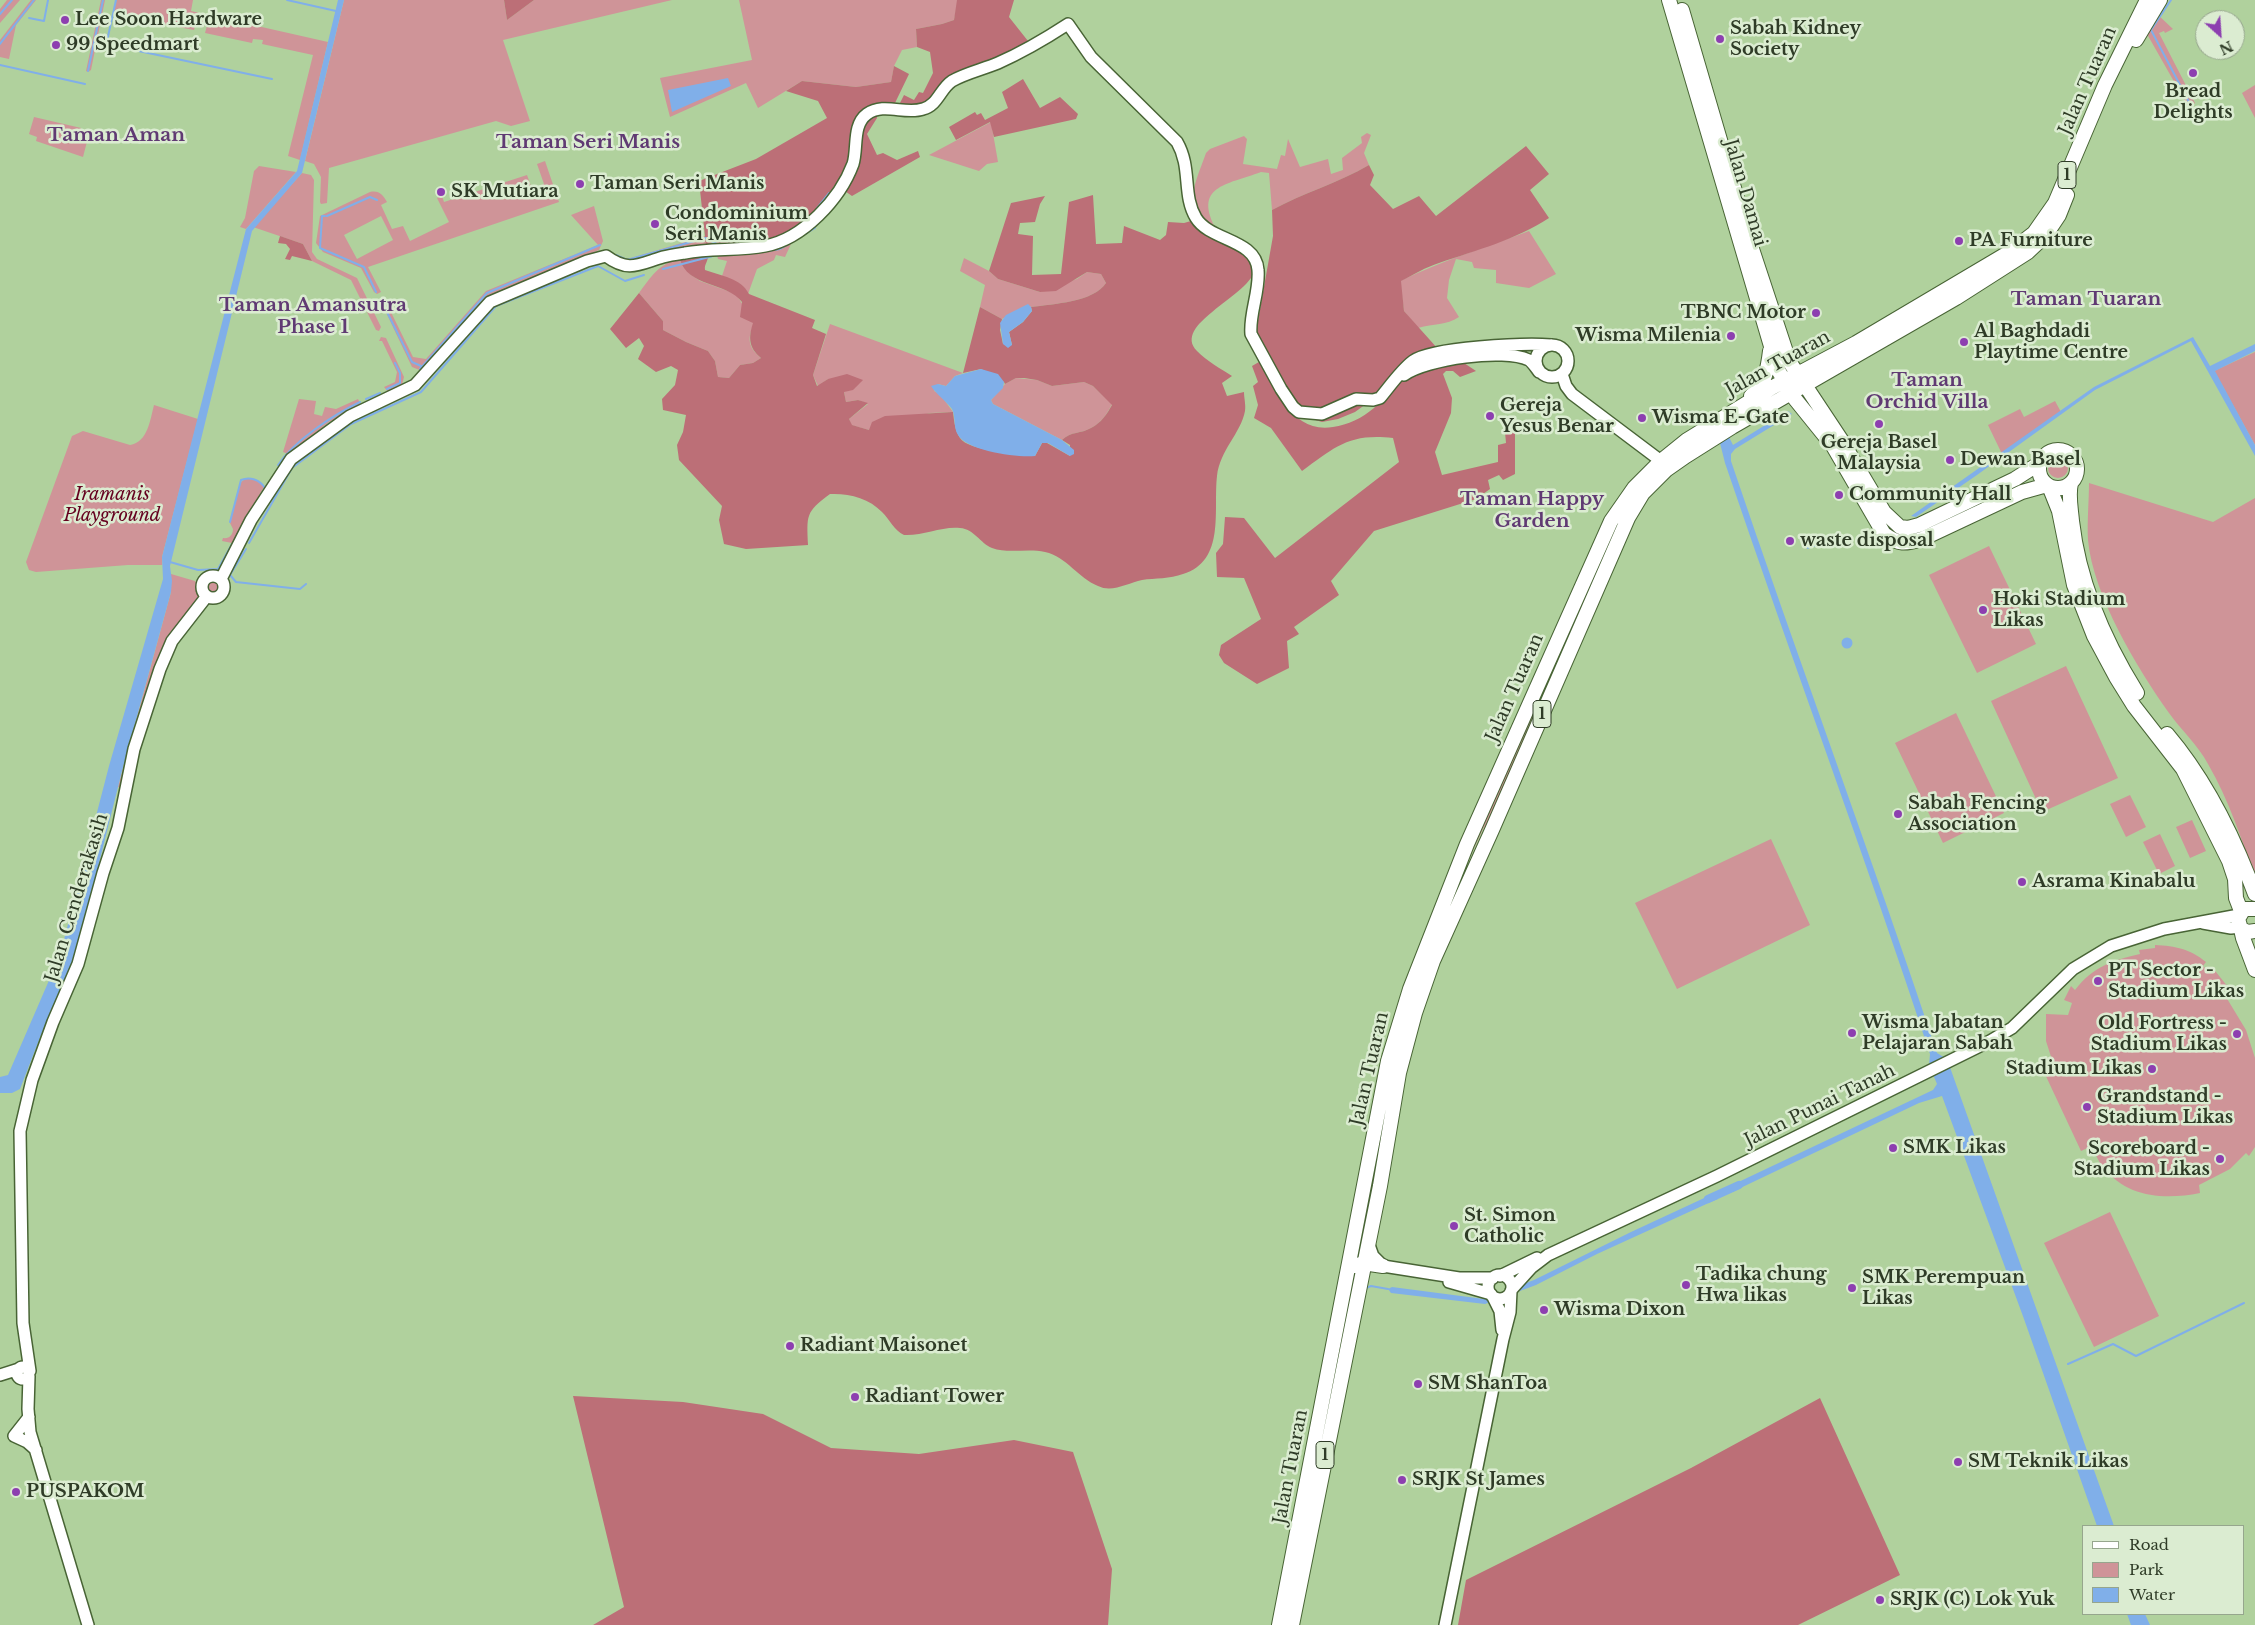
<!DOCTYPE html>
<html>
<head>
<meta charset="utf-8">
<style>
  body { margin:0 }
  #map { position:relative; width:2255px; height:1625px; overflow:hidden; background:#b0d19d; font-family:"Libre Baskerville",serif }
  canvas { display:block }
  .legend { position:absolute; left:2082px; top:1525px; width:162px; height:90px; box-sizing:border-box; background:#dbecd1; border:1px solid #96a68d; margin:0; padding:6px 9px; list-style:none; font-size:15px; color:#2f3c27 }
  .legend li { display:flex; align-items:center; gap:10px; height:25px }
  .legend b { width:25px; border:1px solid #96a68d }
  .north { position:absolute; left:2195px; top:10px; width:50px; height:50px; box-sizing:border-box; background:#dbecd1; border:1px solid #96a68d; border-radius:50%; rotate:154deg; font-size:14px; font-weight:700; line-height:20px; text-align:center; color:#2f3c27 }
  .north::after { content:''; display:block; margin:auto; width:18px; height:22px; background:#8d3fb0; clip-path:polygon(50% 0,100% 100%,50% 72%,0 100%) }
</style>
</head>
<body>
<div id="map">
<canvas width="2255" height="1625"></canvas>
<ul class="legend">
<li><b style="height:6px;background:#fff"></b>Road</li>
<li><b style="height:14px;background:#cf9498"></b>Park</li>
<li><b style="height:14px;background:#80afe9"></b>Water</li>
</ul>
<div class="north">N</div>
</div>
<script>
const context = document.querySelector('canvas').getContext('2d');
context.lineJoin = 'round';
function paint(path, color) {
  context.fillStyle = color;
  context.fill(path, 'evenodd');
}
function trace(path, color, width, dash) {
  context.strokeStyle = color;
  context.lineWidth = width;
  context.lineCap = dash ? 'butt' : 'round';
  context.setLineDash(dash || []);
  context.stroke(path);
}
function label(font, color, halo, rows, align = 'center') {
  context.font = font + ' "Libre Baskerville",serif';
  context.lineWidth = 5;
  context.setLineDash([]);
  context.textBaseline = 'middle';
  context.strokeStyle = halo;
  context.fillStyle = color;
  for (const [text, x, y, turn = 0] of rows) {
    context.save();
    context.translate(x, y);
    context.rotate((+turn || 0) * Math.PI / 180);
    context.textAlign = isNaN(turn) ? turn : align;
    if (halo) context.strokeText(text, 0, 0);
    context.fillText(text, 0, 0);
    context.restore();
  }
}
paint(new Path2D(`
  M7,0h13l-20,23v-14z
  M31,0h5l-20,25 -7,34 -9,-2v-17z
  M101,0h4l-14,70 -3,2 -2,-1z
  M116,0h77l-2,11 137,31 -28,118 -12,-4 25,-101 -51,-11 1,-4 -10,-1 -1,4 -47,-10 2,-7 -11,-3 -2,7 -81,-15z
  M344,0h160l3,20 27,-20h138l-169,40 27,81 -19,5 -15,-5 -167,47 -2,35 -6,1 -1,-2 1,-25 -7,-13 -9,-3z
  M739,0h218l1,1 -4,19 -12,4 -26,5 1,18 -15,3 -8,16 -3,16 -35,5 -54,-6 -44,27 -12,-25 -76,34 -10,-39 92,-18z
  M2157,14l16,15 -8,4 -1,-2 -5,2 36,70 -6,5 -42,-74z
  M2255,85v33l-13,-25z
  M34,117l47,11 -1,5 5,1 1,-5 4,1 -7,27 -47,-16 1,-4 -8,-3z
  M991,122l7,40 -11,2 -8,7 -50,-16z
  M1367,133l4,2 -7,18 5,12c-31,18 -66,28 -97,45l-3,-37 -8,-1c-35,13 -69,14 -44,59 -36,-24 -23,-44 -11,-78l4,-4 34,-13 3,3 -4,25 34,5 4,-14 4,1 3,-17 12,28 28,-8 3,15 12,-4 -1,-12 20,-15 -1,-6z
  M545,161l14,41 -191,65 13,25 -4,2 -3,-2 -13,-24 -38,-16 -7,-9 4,-27 50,-24c9,-2 13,3 17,10l-6,3 11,24 11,-3 7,15 39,-19 -12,-24 5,-2 2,6 83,-27 5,14 12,-5 -7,-20zM381,216l12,24 -36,19 -13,-24z
  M259,166l37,6 -50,57 -6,-2 5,-9 9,-47z
  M302,173l9,2 3,5 -2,72 5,7 40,19 24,49 -2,4 -3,-1 -25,-50 -39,-19 -9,-17 -50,-17z
  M594,206l9,35 -4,9 -107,46 -70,75 -10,-4 -30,-63 4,-2 27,55 13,2 60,-68 112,-46 -27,-30z
  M1529,231l27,43 -27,14 -33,-5v-13l-22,-2 -2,-6 -16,-3 -7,21 -2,18 12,19c-13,9 -25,6 -41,11l-14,-17 -4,-30c42,-20 86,-34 129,-50z
  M705,236l1,9 -76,16 -2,-2z
  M791,244l-6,13 -9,-2 -2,5 -17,9 -9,25c-6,-12 -14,-13 -26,-18l5,-15 -9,-2 -1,-4 63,-6z
  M964,258l25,13 9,8 42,13 37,-13 10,-7 14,2 5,9c-12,19 -53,21 -75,24l-4,-2 -25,14 -22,-12 5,-22 -25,-14z
  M680,259l10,15 10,7 36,13 18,29c-7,16 -6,24 7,35l-8,5 -13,2 -11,13 -11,-1 -3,-16 -7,-10 -22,-9 -23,-12v-9l-24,-28c12,-16 20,-30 41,-34z
  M830,324l133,49 -8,3 -9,10 -8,-2 -4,7 6,3 13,18 -23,1 -61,17 -18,-5 -2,-6 19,-15 -10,-4 -12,2 -2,-10 -16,-13 -10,7 -5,-11z
  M381,337l5,1 18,39 -2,8 -13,8 -5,-6 11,-5 2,-10 -15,-31h-3z
  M2255,352v93l-41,-74z
  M1016,378l21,2 15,6 32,-4 9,4 19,18c-5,10 -11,19 -21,24 -10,6 -20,3 -29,12l-69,-36 -2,-4 14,-16z
  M1775,391h2l-3,4c-43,26 -97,49 -129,89 -13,15 -21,32 -30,50l-126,286 -6,9 -17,37 128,-298 27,-56 22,-31 23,-21 35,-25z
  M299,399l17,2 -2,13 8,2 3,-9 11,2 22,-10 3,6 -32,17 -41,32 -5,-2z
  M2055,401l6,11 -59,42 -14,-29 32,-16 4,8z
  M154,405l44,14 -36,138v8h-34l-92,7 -7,-2 -3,-8 46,-126 11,-5 47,14c18,-3 20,-25 24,-40z
  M2048 468a10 10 0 1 1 20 0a10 10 0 1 1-20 0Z
  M246,478l13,3 5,6 -32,56 -10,-2 1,-3c6,1 10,-3 10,-9l-3,-6 10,-40z
  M2089,483l124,39 42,-24v381c-13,-39 -26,-79 -47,-115 -10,-19 -27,-34 -39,-51 -32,-45 -76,-118 -81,-173 -1,-19 1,-39 1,-57z
  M1989,546l47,98 -59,29 -48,-98z
  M171,574l24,7 5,8 -1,9 -26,34 -52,156 -3,-1 53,-195z
  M205 587a8 8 0 1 1 16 0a8 8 0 1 1-16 0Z
  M2066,666l52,112 -76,34 -51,-111z
  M1956,713l48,100 -61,30 -48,-100z
  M2130,795l16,32 -20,10 -16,-33z
  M2192,820l14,31 -16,7 -14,-31z
  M2160,834l15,32 -16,8 -16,-32z
  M1771,839l39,86 -133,64 -42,-86z
  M2155,945c21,1 35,4 51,17l-3,4 4,4 5,-3 16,20 -5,5 23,38 9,28v89l-6,9 -3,-3 -16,16 -31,16 1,8c-35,7 -73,5 -97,-26 -5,-6 -8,-14 -11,-21l-11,5 -37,-79 10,-6 -8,-25v-27l22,1 4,-12 -8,-3 7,-14 4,4c19,-24 36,-29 65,-36l-1,-4 16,-2z
  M2110,1212l49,104 -65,31 -50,-104z`), '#cf9498');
paint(new Path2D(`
  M504,0h30l-27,20z
  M957,0h57l-5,17 19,24 -27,15 -42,15 -12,7 -21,26 -24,3 -2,-4 4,-8 10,5 5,-8 4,1 10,-20 -3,-21 -13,-5 -1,-18 26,-5 12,-4z
  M894,66l15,8 -14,29c-11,7 -29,1 -38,13 -10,14 -5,34 -11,48 -5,14 -14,25 -22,36 -34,43 -67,44 -118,45l-7,-64 57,-22 71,-41 -9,-17 -32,-10 16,-10 54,6 35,-5z
  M1023,79l17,29 20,-11 18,17 -2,5 -82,18 -4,-15 -34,18 -7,-13 26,-15 2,3 4,-2 4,7 23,-12 -6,-16z
  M877,112v6l-10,16 10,21 6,-2 14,7 21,-9 2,6 -68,39 -10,-7 19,-66z
  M1526,146l23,28 -19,16 19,28c-34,22 -72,32 -110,45 -13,4 -26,12 -38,18l3,30 34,38 -32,11 -40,44 -11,8 -17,7 -16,3 -10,-3 -15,-14 -41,-73 17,-96 -1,-26c31,-17 66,-27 97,-45l5,10 -4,10 23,24 26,-13 17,20z
  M1093,195l3,49 26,-1 2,-17 36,14 6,-5 2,-13 16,1 7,-2 11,11 47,24 6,15c-10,27 -83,54 -58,80 10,10 24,18 35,25l-10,7 5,13 17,-4c0,6 2,13 1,19 -4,22 -25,39 -28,65 -4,34 9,85 -34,98 -13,5 -28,4 -41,6 -14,3 -30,13 -44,6 -20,-8 -31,-29 -53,-34 -17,-4 -37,2 -53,-4 -12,-5 -18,-19 -32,-20 -18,-2 -37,8 -56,7 -10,-5 -14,-15 -22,-23 -13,-14 -34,-19 -52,-18 -25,18 -23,22 -22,51l-62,4 -22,-5 -5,-24 3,-14 -43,-46 -2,-15 6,-13 3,-17 -23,-5 -1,-11 13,-14 3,-15 -7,-4 -15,6 -18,-13 6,-13 -5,-8 -13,10 -16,-19 29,-36 24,28v9l23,12 22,9 7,10 3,16 11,1 11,-13 13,-2 8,-5c-12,-10 -13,-20 -8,-35l-13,-6 2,-15c-15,-20 -55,-15 -62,-43l28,-4c1,5 -4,9 -3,15 16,6 36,8 44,24l66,26 -3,8 14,6 -13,41 4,11 11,-7 19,-5 16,6 -10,10 -9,2 2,10 12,-2 10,3 -19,16 3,6 17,5 3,-8 13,-6 68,-4c1,9 2,18 7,26 8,13 59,16 75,18l7,-13h5l23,13v-11l-8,-5c9,-9 19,-6 29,-12 10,-5 16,-14 21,-23l-19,-19 -9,-4 -32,4 -15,-6 -13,-2h-8l-11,6 -1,-2 -23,-13 -18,4 17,-66 22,12 -2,11 3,14 9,1 -3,-13 14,-10 9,-11 -1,-4c22,-3 63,-5 75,-24l-5,-9 -14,-2 -31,19 -16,1 -42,-13 -9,-8 22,-68 34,-7 -5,8 -5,18 -15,1 -2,11 15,2 -1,39 29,-1 8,-72z
  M280,236l23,8 9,17 -20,-5 -2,4 -5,-1 5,-10 -4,-5 -8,-1z
  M1452,360l12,3 12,8 -16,6 -7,-6h-7l-3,3 9,24 -1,15 -16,39 7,23 56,-13v-17l8,-2 -1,-11 10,-2v44l-12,6 -4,-5 -11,5 2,9 -14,10 -102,32 -43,50 8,14 -45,32 5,7 -12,7 2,27 -32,16 -33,-21 -5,-8 2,-10 40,-26 -17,-41 -27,-1 -1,-24 7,-9 2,-27 19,1 31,40 124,-96 -6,-24c-44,-5 -58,9 -91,33l-31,-43 -17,-10 4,-13 -5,-19 5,-4 -6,-16 7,-4c17,29 35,72 74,65 15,-2 29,-9 41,-19 12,-11 23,-31 38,-37 12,-6 27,-7 40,-11z
  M573,1396l110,6 80,12 68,34 88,6 95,-14 59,12 39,117 -4,56h-515l31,-18z
  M1820,1398l80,177 -102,50h-340l8,-45 225,-112z`), '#bc6f77');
paint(new Path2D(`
  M338,0h6l-42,173 -50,58 -82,335 2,15 -1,11 -49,179 -48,192 -33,72 -21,54 -8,4h-12v-16l8,-2 52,-120 49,-189 54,-187 -1,-22 84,-328 51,-58z
  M728,78l3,8 -59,26 -4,-22z
  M1028,304l3,3 1,4 -9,11 -14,10 3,13 -4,3 -5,-4 -3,-21 6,-8z
  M2193,337l17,29 45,-22v7l-40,20 40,74v11l-64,-115 -96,49 -118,85 -61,42 -5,-1 183,-129z
  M981,369l17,5 6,8 -1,6 -12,12 2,4 69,36 12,10v4l-4,2 -22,-13h-6l-7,13c-17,2 -68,-5 -77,-21 -5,-8 -2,-18 -6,-26 -6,-8 -16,-15 -21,-23l7,-2 8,2 9,-10z
  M1788,411l4,3 -57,35 -4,5v7c67,198 140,394 206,592l10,6 167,467h-17l-73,-207 -82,-223 -23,7 -187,89 -2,-6 203,-96 4,-6 -8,-19 1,-11c-65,-198 -138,-393 -205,-591l-6,-24 9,-4 5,10z
  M1813,538l4,8 -10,3 -3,-8z
  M1841.5 643a5.5 5.5 0 1 1 11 0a5.5 5.5 0 1 1-11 0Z
  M1715,1193l3,6 -5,2 -116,53 -61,31 -51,19 -94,-11 -3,-4 4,-2 92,12 50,-19 97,-48z
  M2127,1614h18l5,11h-19z`), '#80afe9');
trace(new Path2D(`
  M116,0l-9,41 3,4 162,34
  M287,0l49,11
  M2171,0l-20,30 39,74
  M0,14l12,-14
  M29,18l15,3 4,-21
  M0,44l34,-44
  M0,65l85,19
  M88,71l15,-71
  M817,208l12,-15
  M325,216h-3l-2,32 44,19 12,25
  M327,216l43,-19 7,3
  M733,244l21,-2
  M766,251l14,-2 35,-21
  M616,255l11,5 78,-22 14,7
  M663,269l50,-13
  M384,306l28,56 9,4
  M420,369l67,-76 113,-48
  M387,389l13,-6v-10l-5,-10
  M366,399l14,-6
  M278,465c17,-25 55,-50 82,-63
  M230,522l11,-42c9,-4 19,0 24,8l-4,7
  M249,543l43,-75 59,-44 70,-32 75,-86 102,-40 27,15 19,-6
  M246,549l-16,26 6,7 64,7 6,-5
  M170,562l28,8 20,-1 14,-25
  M1366,1288l5,-2 17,3
  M2068,1364l45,-20 23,12 108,-53`), '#80afe9', 2);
trace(new Path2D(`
  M1708,1199l31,-14`), '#80afe9', 8);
const minor = new Path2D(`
  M1536 361a16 16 0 1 1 32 0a16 16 0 1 1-32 0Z
  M1562,374l4,12 6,8 89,67
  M1404,375c22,-16 100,-27 125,-15 4,3 7,8 10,12
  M202 587a11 11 0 1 1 22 0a11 11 0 1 1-22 0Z
  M221,579l30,-59 40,-61 59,-43 65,-31 75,-83 97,-41 19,-5c23,17 33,8 57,1 7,-2 15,-3 22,-4 26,-5 54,-2 80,-7 38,-7 75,-47 88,-82 5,-16 -1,-39 14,-50 17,-12 38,1 56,-5 15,-4 17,-20 29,-28 14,-8 32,-12 46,-18 25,-11 47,-24 70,-39l23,33 86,85c15,26 5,53 19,76 14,23 60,21 62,52 2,21 -9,44 -7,64l30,55 12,18 6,5 23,2 34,-15 17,1 7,-2c10,-12 21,-28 33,-37 19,-14 112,-18 138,-16
  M2203,923l28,5 9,-1
  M1368,1242l5,14 10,10 76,12h34
  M1488 1287a12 12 0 1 1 24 0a12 12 0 1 1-24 0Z
  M1500,1276l37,-18
  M1449,1282l42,12
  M1512,1289l19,-21 17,-13 169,-79 273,-135 22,-13 61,-59 38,-23 53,-17 75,-14
  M1493,1297l7,14 2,19
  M17 1373a6 6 0 1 1 12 0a6 6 0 1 1-12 0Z
  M30,1371l-7,-48 -3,-192 12,-51 21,-58 25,-58 25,-91 15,-45 16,-79 26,-80 12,-28 35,-45
  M0,1375l19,-6
  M29,1376l-1,33 2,23 58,193
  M29,1417l-15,19 13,6 9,8
  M1445,1625l58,-286 7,-27 1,-21`);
const major = new Path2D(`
  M1669,0l109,370 17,29 38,47 51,88c15,11 21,10 38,5l100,-47 25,-7
  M1682,10l69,236 38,115 53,80 42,71 16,15 8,1 11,-3 96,-46 25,-16
  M2136,40l24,-40
  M1751,396c14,-11 17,-28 19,-45
  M2039 469a19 19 0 1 1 38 0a19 19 0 1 1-38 0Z
  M2071,483c-3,12 0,26 1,38 7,62 32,119 65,172
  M2049,486l10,25 15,74 20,51 22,41 18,29 49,63 46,92 6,18 1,19 5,13
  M2167,734c40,47 67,103 88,160
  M2255,909h-11l-6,10 3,10 7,3 7,-1
  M2241,929l2,9 12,32
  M1356,1266l7,-3 20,3
  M1279,1625l109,-564 22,-72 57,-145 144,-323 23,-33 27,-27 26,-21 86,-53 83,-44 152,-90 26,-20 21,-30 50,-118 42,-85
  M1292,1625l88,-439 19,-113 16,-60 18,-52 59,-131 136,-312 15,-25 23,-23 20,-14 46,-29 224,-129 72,-46 17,-16 14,-21 8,-20`);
trace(minor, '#486435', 14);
trace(major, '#486435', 16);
trace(minor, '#fff', 11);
trace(major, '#fff', 14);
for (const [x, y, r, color] of [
  [65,20,5,"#8d3fb0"],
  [1720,39,5,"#8d3fb0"],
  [56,45,5,"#8d3fb0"],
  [2193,73,5,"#8d3fb0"],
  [580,184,5,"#8d3fb0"],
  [441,192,5,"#8d3fb0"],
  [655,224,5,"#8d3fb0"],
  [1959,241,5,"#8d3fb0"],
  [1816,313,5,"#8d3fb0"],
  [1731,336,5,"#8d3fb0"],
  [1964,342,5,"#8d3fb0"],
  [1490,416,5,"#8d3fb0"],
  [1642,418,5,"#8d3fb0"],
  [1879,424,5,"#8d3fb0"],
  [1950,460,5,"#8d3fb0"],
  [1839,495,5,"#8d3fb0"],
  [1790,541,5,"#8d3fb0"],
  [1983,610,5,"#8d3fb0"],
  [1898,814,5,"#8d3fb0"],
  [2022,882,5,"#8d3fb0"],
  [2098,981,5,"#8d3fb0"],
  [1852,1033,5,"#8d3fb0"],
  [2237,1034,5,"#8d3fb0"],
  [2152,1069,5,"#8d3fb0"],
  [2087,1107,5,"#8d3fb0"],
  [1893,1148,5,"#8d3fb0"],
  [2220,1159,5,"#8d3fb0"],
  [1454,1226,5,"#8d3fb0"],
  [1686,1285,5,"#8d3fb0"],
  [1852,1288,5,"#8d3fb0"],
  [1544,1310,5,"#8d3fb0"],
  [790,1346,5,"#8d3fb0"],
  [1418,1384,5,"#8d3fb0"],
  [855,1397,5,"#8d3fb0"],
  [1958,1462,5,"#8d3fb0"],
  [1402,1480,5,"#8d3fb0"],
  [16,1492,5,"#8d3fb0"],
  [1880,1600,5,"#8d3fb0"]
]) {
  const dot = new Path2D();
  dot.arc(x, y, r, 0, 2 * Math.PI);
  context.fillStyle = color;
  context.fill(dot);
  trace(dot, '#dbecd1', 2);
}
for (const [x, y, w] of [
  [2067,175,18],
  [1542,714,18],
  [1325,1455,18]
]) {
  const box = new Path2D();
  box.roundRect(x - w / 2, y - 13.5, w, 27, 4);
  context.fillStyle = '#dbecd1';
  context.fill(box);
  trace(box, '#2f3c27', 1);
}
label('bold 16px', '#2f3c27', null, [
  ["1",2067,175],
  ["1",1542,714],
  ["1",1325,1455]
]);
label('bold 18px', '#2f3c27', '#dbecd1', [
  ["Lee Soon Hardware",75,20],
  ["Sabah Kidney",1730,29],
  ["Society",1730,50],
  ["99 Speedmart",66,45],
  ["Bread",2193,92,"center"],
  ["Delights",2193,113,"center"],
  ["Taman Seri Manis",590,184],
  ["SK Mutiara",451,192],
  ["Condominium",665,214],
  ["Seri Manis",665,235],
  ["PA Furniture",1969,241],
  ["TBNC Motor",1806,313,"right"],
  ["Al Baghdadi",1974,332],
  ["Playtime Centre",1974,353],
  ["Wisma Milenia",1721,336,"right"],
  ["Gereja",1500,406],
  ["Yesus Benar",1500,427],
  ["Wisma E-Gate",1652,418],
  ["Gereja Basel",1879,443,"center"],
  ["Malaysia",1879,464,"center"],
  ["Dewan Basel",1960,460],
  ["Community Hall",1849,495],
  ["waste disposal",1800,541],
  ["Hoki Stadium",1993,600],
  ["Likas",1993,621],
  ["Sabah Fencing",1908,804],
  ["Association",1908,825],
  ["Asrama Kinabalu",2032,882],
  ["PT Sector -",2108,971],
  ["Stadium Likas",2108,992],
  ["Wisma Jabatan",1862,1023],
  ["Pelajaran Sabah",1862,1044],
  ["Old Fortress -",2227,1024,"right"],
  ["Stadium Likas",2227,1045,"right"],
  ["Stadium Likas",2142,1069,"right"],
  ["Grandstand -",2097,1097],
  ["Stadium Likas",2097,1118],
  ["SMK Likas",1903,1148],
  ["Scoreboard -",2210,1149,"right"],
  ["Stadium Likas",2210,1170,"right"],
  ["St. Simon",1464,1216],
  ["Catholic",1464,1237],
  ["Tadika chung",1696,1275],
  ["Hwa likas",1696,1296],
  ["SMK Perempuan",1862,1278],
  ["Likas",1862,1299],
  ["Wisma Dixon",1554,1310],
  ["Radiant Maisonet",800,1346],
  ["SM ShanToa",1428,1384],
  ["Radiant Tower",865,1397],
  ["SM Teknik Likas",1968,1462],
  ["SRJK St James",1412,1480],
  ["PUSPAKOM",26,1492],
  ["SRJK (C) Lok Yuk",1890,1600]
], 'left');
label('18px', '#2f3c27', '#dbecd1', [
  ["Jalan Tuaran",2088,81,-66],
  ["Jalan Damai",1745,193,74],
  ["Jalan Tuaran",1778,364,-29],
  ["Jalan Tuaran",1515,688,-66],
  ["Jalan Cenderakasih",77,898,-73],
  ["Jalan Tuaran",1370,1069,-77],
  ["Jalan Punai Tanah",1820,1106,-26],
  ["Jalan Tuaran",1291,1467,-79]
]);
label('italic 18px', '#65011f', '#dbecd1', [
  ["Iramanis",112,495],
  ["Playground",112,516]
]);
label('bold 19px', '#603a73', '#dbecd1', [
  ["Taman Aman",116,136],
  ["Taman Seri Manis",588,143],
  ["Taman Tuaran",2086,300],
  ["Taman Amansutra",313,306],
  ["Phase 1",313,328],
  ["Taman",1927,381],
  ["Orchid Villa",1927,403],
  ["Taman Happy",1532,500],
  ["Garden",1532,522]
]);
</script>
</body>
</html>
